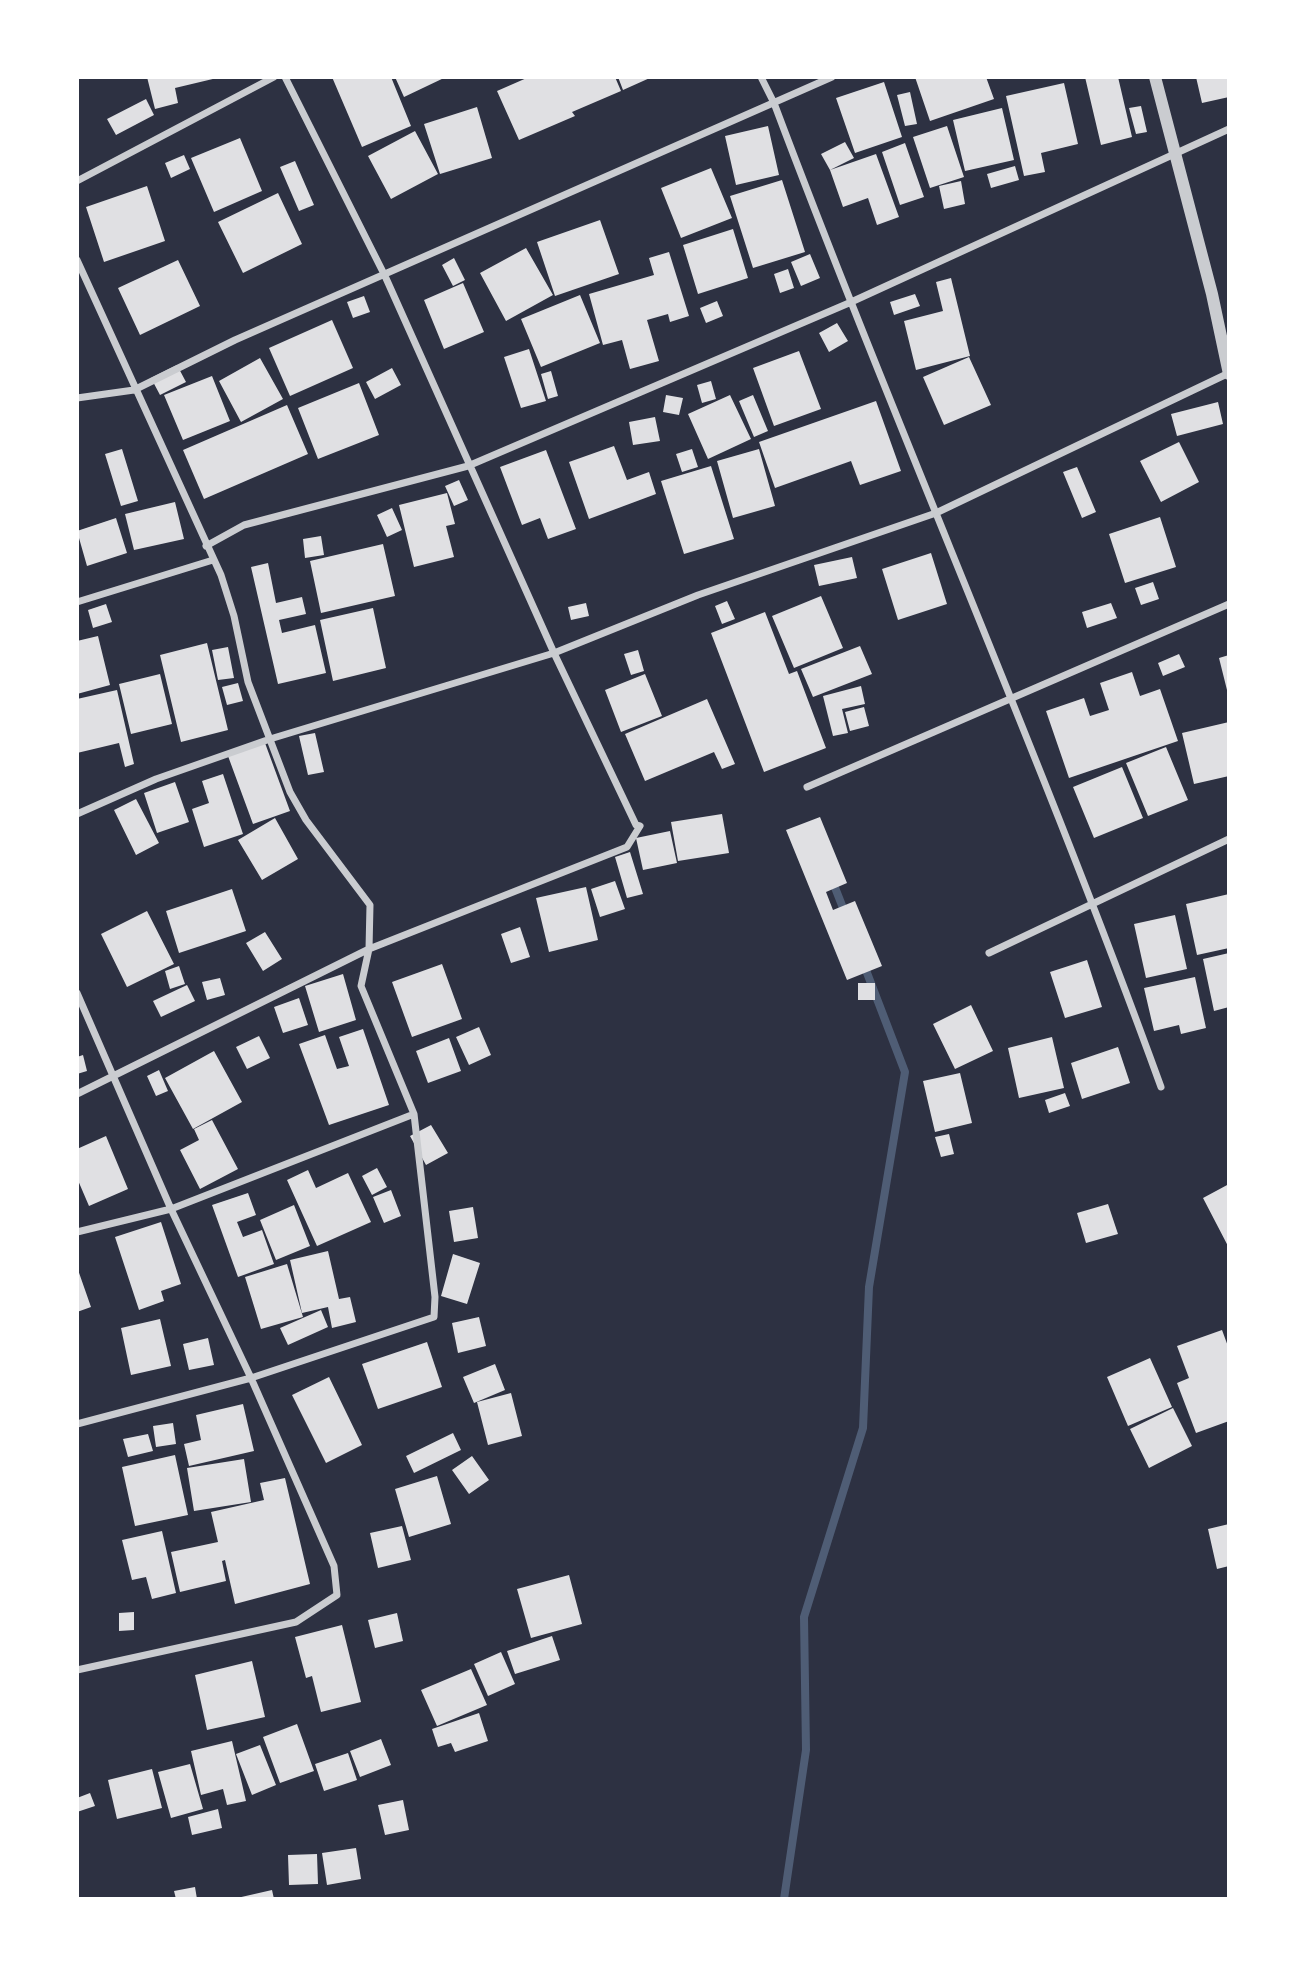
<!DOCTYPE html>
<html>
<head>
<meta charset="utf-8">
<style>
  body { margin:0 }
  #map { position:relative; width:1306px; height:1976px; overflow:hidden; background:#2d3142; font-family:Arial,sans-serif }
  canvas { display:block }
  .frame { position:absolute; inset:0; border:79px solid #fff; pointer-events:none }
</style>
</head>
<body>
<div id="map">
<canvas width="1306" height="1976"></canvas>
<div class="frame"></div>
</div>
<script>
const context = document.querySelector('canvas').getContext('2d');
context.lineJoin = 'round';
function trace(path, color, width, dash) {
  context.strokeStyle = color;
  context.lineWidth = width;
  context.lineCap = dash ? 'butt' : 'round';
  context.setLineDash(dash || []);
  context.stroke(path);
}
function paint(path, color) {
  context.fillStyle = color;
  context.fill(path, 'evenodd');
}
trace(new Path2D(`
  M832,880l13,33
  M784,1899l22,-149 -2,-133 59,-189 6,-141 36,-215 -41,-107`), '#4f5d75', 8);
paint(new Path2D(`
  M147,77h70v1l-42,10 3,15 -23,6z
  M332,77h59l20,49 -49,21z
  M395,77h51l-42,20z
  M529,77h86l6,14 -49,21 3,4 -56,24 -22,-49z
  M618,77h34l-29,13z
  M915,77h71l8,22 -64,22z
  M1085,77h33l14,60 -31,8z
  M1196,77h33v20l-27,6z
  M884,82l18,55 -47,16 -19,-55z
  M1064,83l14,61 -37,9 4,19 -21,4 -18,-80z
  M910,92l7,32 -12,2 -8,-31z
  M146,99l8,16 -38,20 -9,-16z
  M1141,106l6,26 -11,2 -7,-26z
  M477,107l15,51 -52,16 -16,-50z
  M1002,108l12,52 -49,11 -12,-51z
  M768,126l11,49 -43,10 -11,-49z
  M947,126l17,51 -34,11 -17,-51z
  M415,131l23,43 -47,25 -23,-43z
  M240,138l22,53 -48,21 -23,-54z
  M845,142l9,16 -24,12 -9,-16z
  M905,143l19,54 -24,8 -18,-53z
  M876,154l23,63 -22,8 -9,-27 -25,9 -13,-37z
  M184,155l6,14 -19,9 -6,-15z
  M295,161l19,44 -15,6 -19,-44z
  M1015,166l4,14 -28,8 -4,-14z
  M711,168l21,50 -51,20 -20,-50z
  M782,180l23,72 -52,16 -23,-72z
  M961,181l4,23 -21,5 -5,-23z
  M147,186l18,55 -61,21 -18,-55z
  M278,193l24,51 -59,29 -25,-51z
  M600,220l19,54 -64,22 -18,-54z
  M733,229l15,49 -50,16 -15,-49z
  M526,248l27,47 -47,26 -26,-48z
  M669,252l20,64 -19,6 -2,-8 -21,6 12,41 -29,8 -8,-29 -19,5 -14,-51 65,-19 -5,-17z
  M810,254l10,24 -19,8 -10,-24z
  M454,258l11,22 -12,6 -11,-21z
  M178,260l22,46 -60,29 -22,-47z
  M788,269l6,19 -14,5 -6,-19z
  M951,278l19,78 -54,14 -12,-49 39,-10 -7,-29z
  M463,283l21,49 -40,17 -20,-49z
  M915,294l5,12 -26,9 -4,-13z
  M580,295l20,48 -59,24 -20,-48z
  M364,296l6,16 -17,6 -6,-16z
  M717,301l6,15 -17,7 -6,-15z
  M332,320l21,48 -63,28 -21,-48z
  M837,323l11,18 -19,11 -10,-19z
  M529,349l17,52 -25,7 -17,-51z
  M799,351l22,58 -47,17 -21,-58z
  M969,357l22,48 -47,20 -21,-48z
  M260,358l23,41 -42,23 -22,-41z
  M177,365l9,17 -26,13 -9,-17z
  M392,368l9,17 -26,14 -9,-17z
  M551,371l7,25 -10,3 -7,-25z
  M212,376l18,45 -47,19 -19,-45z
  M711,381l5,18 -14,4 -5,-18z
  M359,383l20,52 -61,24 -20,-51z
  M666,395l17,3 -4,17 -16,-3z
  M730,395l21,44 -43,20 -20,-45z
  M753,395l15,36 -14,6 -15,-36z
  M876,401l25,70 -41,14 -9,-24 -76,27 -16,-46z
  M1218,402l5,22 -46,12 -6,-22z
  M287,405l21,49 -104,45 -21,-49z
  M655,417l5,24 -27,4 -4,-23z
  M1179,442l20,40 -38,20 -21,-41z
  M614,446l13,34 22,-8 7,22 -67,25 -20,-57z
  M122,449l16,52 -17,5 -16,-52z
  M692,449l6,18 -16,5 -6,-18z
  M759,449l16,57 -42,12 -16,-57z
  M546,450l30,79 -28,10 -8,-21 -18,7 -22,-58z
  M711,466l23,73 -50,15 -23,-73z
  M1077,467l19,45 -14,6 -19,-46z
  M459,480l9,20 -14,6 -9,-20z
  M447,493l8,31 -9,2 8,31 -40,10 -15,-62z
  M175,502l9,37 -50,11 -9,-36z
  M392,508l10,22 -15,7 -10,-22z
  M1160,517l16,50 -51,16 -16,-49z
  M116,518l11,35 -40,13 -10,-35z
  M321,536l3,19 -19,3 -2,-19z
  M383,544l12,52 -74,17 -11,-52z
  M931,553l16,51 -49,16 -16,-51z
  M852,557l5,21 -38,8 -5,-21z
  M268,563l8,40 26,-6 4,17 -27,6 3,13 33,-8 11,48 -48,11 -27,-117z
  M1153,582l6,17 -18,6 -6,-17z
  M821,596l22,52 -49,20 -22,-52z
  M727,601l8,18 -13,5 -7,-18z
  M586,603l3,13 -18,4 -3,-13z
  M1111,603l6,15 -30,10 -5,-16z
  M106,604l6,18 -19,6 -5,-18z
  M373,608l13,60 -53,13 -13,-61z
  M765,612l24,62 8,-3 29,77 -62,24 -53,-139z
  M98,636l12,49 -33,9v-53z
  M207,643l21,87 -47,12 -21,-87z
  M860,646l12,28 -59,23 -12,-28z
  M228,647l6,31 -16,2 -6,-30z
  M638,650l6,21 -13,4 -7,-21z
  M1179,654l6,13 -22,9 -5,-13z
  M1229,655v39h-1l-9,-36z
  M1132,672l8,24 20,-7 18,52 -109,37 -23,-67 38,-13 6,18 19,-6 -9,-27z
  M160,674l12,50 -41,10 -12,-50z
  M645,674l17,42 -41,16 -16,-42z
  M238,683l5,18 -16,4 -5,-18z
  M861,686l4,18 -23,5 6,24 -15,3 -10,-40z
  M117,690l17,74 -9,3 -6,-24 -42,10v-54z
  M707,699l28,65 -13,5 -8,-17 -69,29 -20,-47z
  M864,707l5,19 -19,5 -5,-19z
  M1229,722v54l-35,8 -12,-51z
  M315,733l9,39 -16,3 -9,-39z
  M265,743l25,68 -37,13 -25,-68z
  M1166,747l22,53 -40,16 -22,-53z
  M1122,767l21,51 -49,20 -21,-51z
  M223,774l20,60 -39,13 -12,-38 17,-6 -7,-22z
  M175,782l14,40 -32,11 -13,-40z
  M136,799l23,44 -23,12 -22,-45z
  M722,814l7,39 -51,8 -7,-39z
  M820,817l27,66 -21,9 7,18 22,-9 27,65 -35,14 -61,-150z
  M275,818l23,41 -36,21 -24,-40z
  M670,831l7,32 -34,7 -7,-32z
  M630,852l13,42 -16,4 -12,-41z
  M615,881l10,28 -25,8 -9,-28z
  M586,887l12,53 -49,12 -13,-54z
  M232,889l14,42 -67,22 -13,-42z
  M1229,894v54l-32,7 -11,-51z
  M147,911l27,53 -47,23 -26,-53z
  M1175,915l12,54 -41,9 -12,-54z
  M520,927l10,30 -19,6 -10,-29z
  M265,932l17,27 -19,12 -17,-28z
  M1229,953v54l-15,4 -11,-52z
  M1087,960l15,47 -37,11 -15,-46z
  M442,964l20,55 -50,18 -20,-55z
  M179,966l6,18 -15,5 -5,-18z
  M343,974l13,46 -37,12 -14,-46z
  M1195,977l11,51 -25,6 -2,-9 -25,6 -10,-43z
  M220,978l5,17 -18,5 -5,-18z
  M858,983h17v17h-17z
  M187,985l8,16 -34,16 -8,-16z
  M299,998l9,27 -25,8 -9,-26z
  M971,1005l22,46 -38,18 -22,-45z
  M479,1027l12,28 -22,10 -13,-28z
  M363,1029l26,76 -60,20 -30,-81 26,-9 12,34 12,-3 -10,-29z
  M259,1036l11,22 -23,11 -11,-22z
  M1052,1037l12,51 -45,10 -11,-50z
  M449,1038l12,33 -33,12 -12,-32z
  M1118,1047l12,36 -48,16 -11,-36z
  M214,1051l28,51 -49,27 -28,-51z
  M83,1055l4,16 -10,3v-17z
  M159,1070l9,21 -12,5 -9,-20z
  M960,1073l12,50 -37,9 -12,-51z
  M1065,1093l5,13 -21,7 -4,-13z
  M212,1120l26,49 -38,20 -20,-39 19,-10 -5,-11z
  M431,1125l17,28 -22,12 -16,-29z
  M949,1134l5,20 -13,3 -6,-20z
  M106,1136l22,53 -39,17 -12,-28v-29z
  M377,1168l10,19 -15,8 -10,-19z
  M308,1170l8,18 32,-15 23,49 -54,24 -30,-66z
  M1229,1184v64l-26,-50z
  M391,1190l10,26 -17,7 -11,-26z
  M248,1193l8,22 -19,7 6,15 19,-7 12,34 -36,13 -26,-72z
  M1108,1204l10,30 -32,9 -9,-30z
  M294,1205l16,41 -34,14 -16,-40z
  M473,1207l5,31 -24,4 -5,-31z
  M161,1222l20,62 -20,7 3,10 -25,9 -24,-73z
  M328,1251l11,48 11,-2 6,25 -24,6 -4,-21 -26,6 -12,-53z
  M453,1254l27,9 -13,41 -26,-8z
  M287,1264l16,53 -42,12 -16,-52z
  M77,1267l14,40 -14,5z
  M321,1310l7,17 -40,18 -8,-17z
  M479,1317l7,29 -28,7 -6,-30z
  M160,1319l11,47 -40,9 -10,-47z
  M1222,1330l7,19v72l-33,12 -19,-50 12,-5 -12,-32z
  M208,1338l6,27 -25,5 -6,-26z
  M427,1342l15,45 -64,22 -16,-45z
  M1150,1358l22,49 -44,19 -21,-49z
  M495,1364l10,26 -31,13 -11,-26z
  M329,1377l33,68 -36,18 -34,-68z
  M511,1393l11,43 -34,9 -11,-43z
  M243,1404l11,47 -65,15 -5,-22 17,-4 -5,-25z
  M1173,1408l19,38 -43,22 -19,-39z
  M173,1423l3,21 -20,3 -3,-21z
  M453,1433l8,17 -47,23 -8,-17z
  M148,1434l5,17 -25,6 -5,-18z
  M175,1455l13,60 -53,11 -13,-59z
  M472,1456l17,24 -20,14 -17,-24z
  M244,1459l7,43 -57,9 -7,-43z
  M437,1476l14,48 -42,13 -14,-48z
  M285,1478l25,106 -75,20 -10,-44 -3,1 4,20 -46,11 -9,-40 47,-10 -7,-30 53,-12 -4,-17z
  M1229,1524v42l-12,3 -9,-40z
  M402,1526l9,34 -33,8 -8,-35z
  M162,1531l14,62 -24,6 -6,-22 -14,3 -10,-40z
  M569,1575l13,49 -51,14 -14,-49z
  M134,1612v18l-15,1v-18z
  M397,1613l6,28 -28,7 -7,-28z
  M342,1625l19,77 -40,10 -9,-36 -6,2 -11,-41z
  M552,1636l8,24 -45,14 -8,-23z
  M501,1652l14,32 -27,12 -14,-32z
  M252,1661l13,56 -58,13 -12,-55z
  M471,1669l16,36 -50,21 -16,-36z
  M479,1713l9,28 -33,11 -4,-9 -13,4 -6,-18z
  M297,1724l17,47 -34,12 -17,-46z
  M381,1739l10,26 -31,12 -10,-26z
  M232,1741l14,60 -19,4 -4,-16 -22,6 -10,-44z
  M260,1745l16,40 -24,10 -16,-41z
  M348,1753l9,27 -33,11 -9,-27z
  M190,1764l13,45 -32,9 -13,-46z
  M152,1769l10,39 -45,11 -9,-39z
  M90,1793l5,13 -18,6v-14z
  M403,1800l6,30 -24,5 -7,-30z
  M218,1809l4,19 -30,7 -4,-18z
  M356,1848l5,31 -34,6 -5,-32z
  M317,1854l1,30 -29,1 -1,-30z
  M195,1887l2,12h-21l-2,-8z
  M272,1890l2,9h-37v-1z`), '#e0e0e3');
trace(new Path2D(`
  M761,77l13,26c124,330 267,653 387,984
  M77,181l197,-104
  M77,260l144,315 13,41 14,66 42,110 16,28 64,85 -1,44 -8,37 53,128
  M77,398l57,-8 101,-50 597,-263
  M206,546l38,-21 224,-59 381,-163 380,-174
  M77,602l136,-42
  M807,787l422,-183
  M77,814l79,-35 114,-40 284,-86 144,-58 238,-82 293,-140
  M989,953l240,-114
  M77,993l94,216 80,169 83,188 3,29 -41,27 -219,48
  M77,1094l292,-145 258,-102 13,-21 -4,-1 -82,-172 -169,-377 -100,-199
  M77,1232l94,-23 243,-95 21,183 -1,20 -183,61 -174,46`), '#caccd0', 7);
trace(new Path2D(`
  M1155,77l57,217 17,80`), '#caccd0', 12);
</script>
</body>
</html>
